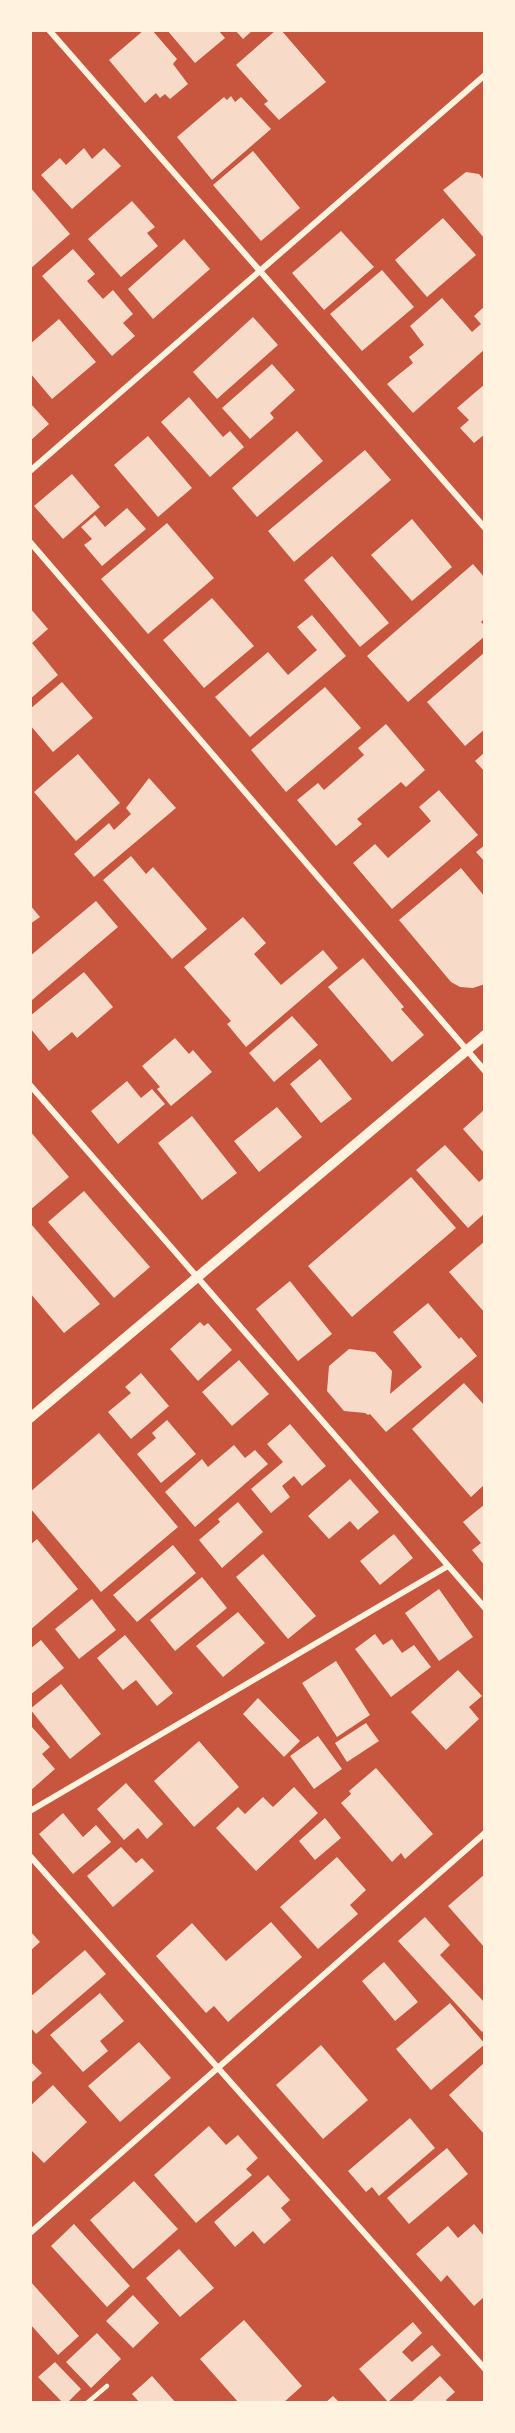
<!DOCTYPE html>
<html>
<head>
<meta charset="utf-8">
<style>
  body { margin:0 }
  #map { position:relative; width:515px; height:2433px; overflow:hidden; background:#c8553d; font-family:Merriweather,serif }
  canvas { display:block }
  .frame { position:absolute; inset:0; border:32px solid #fff3e0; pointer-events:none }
</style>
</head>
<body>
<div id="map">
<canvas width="515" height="2433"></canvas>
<div class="frame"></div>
</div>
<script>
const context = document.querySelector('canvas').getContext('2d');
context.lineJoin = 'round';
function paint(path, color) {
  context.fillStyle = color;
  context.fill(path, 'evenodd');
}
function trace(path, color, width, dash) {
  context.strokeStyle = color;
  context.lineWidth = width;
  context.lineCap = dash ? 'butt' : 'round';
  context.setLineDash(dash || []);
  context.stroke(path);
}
paint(new Path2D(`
  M144,30h8l25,29 -4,5 15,20 -18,15 -5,-5 -5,4 -4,-5 -11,10 -36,-43z
  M167,30h51l7,8 -30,25z
  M235,30h18l-10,9z
  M276,30h5l45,52 -47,38 -15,-16 4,-3 -32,-36z
  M231,96l4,6 6,-5 30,32 -59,51 -35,-43 47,-40 3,3z
  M84,148l8,11 12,-11 17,18 -49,43 -31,-34 19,-17 6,7z
  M253,151l47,57 -39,33 -48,-56z
  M466,172l13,2 6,7v58l-42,-49z
  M30,187l40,47 -40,35z
  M132,201l23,26 -8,6 11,13 -37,31 -33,-38z
  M443,218l33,37 -49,42 -32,-37z
  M341,231l33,36 -50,43 -32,-37z
  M184,239l26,30 -57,50 -25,-30z
  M73,249l22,25 -8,7 16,18 10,-9 20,24 -10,9 12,13 -23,20 -70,-80z
  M382,270l32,37 -52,44 -32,-37z
  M442,298l30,34 9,-8 -7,-8 11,-10v43l-72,64 -26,-29 26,-21 -4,-6 15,-12 -14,-19z
  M253,317l25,28 -61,54 -24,-27z
  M59,319l37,43 -44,37 -22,-26v-29z
  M272,364l23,26 -25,23 4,5 -24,21 -28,-31z
  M485,384v50l-11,9 -14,-15 9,-8 -12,-12z
  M189,397l34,40 7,-6 14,16 -34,30 -49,-55z
  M30,403l19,21 -19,17z
  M297,431l26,30 -66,56 -25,-29z
  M148,436l44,52 -34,29 -44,-52z
  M365,450l26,30 -97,82 -26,-31z
  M72,474l28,33 -37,32 -29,-33z
  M127,508l19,21 -44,37 -18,-21 8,-6 -11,-12 14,-12 10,12z
  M412,519l40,48 -40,34 -41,-46z
  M167,523l47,55 -66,56 -47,-55z
  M332,556l57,67 -29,24 -56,-67z
  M473,564l12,14v40l-4,4 4,4v10l-77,66 -41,-46z
  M212,598l42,48 -50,42 -41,-48z
  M30,608l18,21 -16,14 26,32 -28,24z
  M312,615l34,41 -96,81 -35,-40 53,-45 20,23 29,-25 -20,-23z
  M485,652v77l-20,17 -38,-44z
  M62,682l31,36 -40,34 -23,-27v-16z
  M325,687l36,41 -75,64 -35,-42z
  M386,724l39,46 -19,17 -5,-5 -44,37 5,5 -26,22 -39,-46 21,-17 6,7 40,-35 -6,-7z
  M485,752v20l-10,-11z
  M78,754l42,49 -44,38 -42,-49z
  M149,778l27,30 -82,69 -20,-23 35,-31 5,7 17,-16 -5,-6z
  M439,790l39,45 -86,74 -39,-46 22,-19 13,14 43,-37 -12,-14z
  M485,845v17l-9,-10z
  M131,856l15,18 7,-7 54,62 -35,30 -69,-79z
  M461,868l24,29v87l-12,4 -13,-1 -9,-5 -52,-62z
  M96,901l22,26 -86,73 -2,-3v-41z
  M30,905l10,12 -10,7z
  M243,917l23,26 -12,11 27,31 42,-35 15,18 -92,79 -19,-23 4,-3 -47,-54z
  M363,958l41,49 -3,2 23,26 -32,27 -64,-75z
  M84,972l29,35 -36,31 -5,-6 -23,19 -19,-23v-12z
  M292,1016l26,29 -44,37 -25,-29z
  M175,1038l14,16 4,-4 19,22 -41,34 -14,-17 3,-2 -18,-21z
  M320,1059l32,40 -31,24 -31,-39z
  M127,1081l14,17 11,-9 13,15 -47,40 -27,-33z
  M277,1107l25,30 -43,35 -25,-31z
  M485,1109v45l-22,-25z
  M192,1116l45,57 -35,27 -44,-57z
  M30,1131l39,46 -39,33z
  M445,1145l34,37 6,-5v36l-17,15 -52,-58z
  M411,1177l45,51 -104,89 -44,-51z
  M84,1191l66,76 -36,31 -66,-76z
  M31,1224l69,80 -36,29 -34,-40z
  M485,1241v72l-36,-41z
  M290,1281l42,53 -34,27 -42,-52z
  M428,1303l31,36 2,-2 16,19 -91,76 -16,-18 -2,1 -3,-2 -21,-2 -17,-20 2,-25 20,-17 26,3 17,19 -2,23 32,-27 -29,-35z
  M200,1322l4,4 4,-3 24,27 -34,31 -28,-32z
  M239,1360l30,34 -37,32 -30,-34z
  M141,1373l28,33 -38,33 -23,-27 23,-19 -6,-6z
  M464,1383l21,23v78l-14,13 -59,-68z
  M167,1420l29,34 -35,29 -24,-29 19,-16 -4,-5z
  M290,1424l36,42 -24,20 -8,-10 -12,10 8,11 -19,16 -20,-24 32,-27 -16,-18z
  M99,1433l79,94 -77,65 -71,-84v-16z
  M234,1445l11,13 10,-8 13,14 -73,63 -30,-35 37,-33 6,8z
  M350,1479l29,33 -21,18 -8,-9 -21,18 -21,-23z
  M238,1502l25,30 -41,36 -23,-28 21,-18 -2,-3z
  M485,1504v62l-13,-16 9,-7 -18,-21z
  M394,1534l19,24 -33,27 -20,-24z
  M37,1539l41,50 -48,41v-85z
  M173,1545l23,28 -59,49 -24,-27z
  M263,1554l53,62 -28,23 -52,-62z
  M202,1577l25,31 -52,43 -25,-31z
  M439,1589l34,48 -34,24 -34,-48z
  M92,1599l24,31 -37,29 -24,-30z
  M238,1612l27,31 -42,34 -27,-31z
  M375,1634l8,11 9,-6 10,14 12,-8 17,22 -40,30 -36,-48z
  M125,1635l48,58 -16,13 -21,-26 -13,10 -26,-32z
  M41,1640l23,28 -34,27v-46z
  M336,1661l34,54 -33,22 -35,-54z
  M458,1670l24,26 -13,11 10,12 -33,31 -35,-38z
  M61,1684l40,50 -31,25 -40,-50z
  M258,1698l42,43 -16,16 -41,-43z
  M366,1723l13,18 -32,21 -12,-19z
  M30,1725l20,22 -8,7 13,15 -25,22z
  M318,1736l24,33 -28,20 -24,-33z
  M199,1741l40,46 -45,40 -40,-46z
  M376,1768l57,66 -28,25 -4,-6 -9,9 -51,-59 10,-9 -2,-3z
  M126,1783l37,41 -16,15 -9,-11 -14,12 -27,-31z
  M294,1787l24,26 -62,58 -40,-43 22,-21 7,7 18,-17 10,10z
  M63,1813l20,24 13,-12 15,17 -38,32 -34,-40z
  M325,1818l16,20 -26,22 -16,-19z
  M121,1847l15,16 6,-5 12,13 -41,36 -26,-31z
  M337,1857l29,33 -16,15 8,9 -40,35 -38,-42z
  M485,1874v74l-37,-42z
  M425,1917l25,28 -10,10 45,48v26l-3,3 -84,-91z
  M271,1922l31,35 -74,65 -14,-16 -8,7 -50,-57 36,-33 34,38z
  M30,1931l10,11 -10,9z
  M85,1950l21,24 -70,60 -6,-7v-30z
  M384,1962l34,40 -23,19 -33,-40z
  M100,1993l24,28 -24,20 8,10 -25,21 -33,-37z
  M450,2003l35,41 -54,46 -35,-41z
  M139,2042l32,36 -51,44 -32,-36z
  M321,2045l47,55 -45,39 -47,-54z
  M30,2061l12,12 -12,11z
  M485,2062v73l-36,-40z
  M53,2085l34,37 -43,41 -14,-14v-43z
  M410,2118l25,30 -56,48 -7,-9 -6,5 -18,-21z
  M209,2126l17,19 12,-10 20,23 -12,11 6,6 -56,48 -42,-48z
  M447,2148l21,26 -59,50 -22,-26z
  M268,2175l22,25 -9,8 10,12 -27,24 -11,-13 -18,16 -21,-25z
  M134,2181l44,48 -45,40 -43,-49z
  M74,2224l56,62 -23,21 -56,-61z
  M474,2224l11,13v59l-11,10 -27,-31 -6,7 -25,-28 32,-28 10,12z
  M179,2249l35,39 -34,29 -34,-39z
  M30,2281l49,55 -21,19 -28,-31z
  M133,2295l26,28 -26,25 -27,-27z
  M244,2320l58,66 -19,17h-44l-39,-44z
  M413,2322l9,11 -20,19 10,10 20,-17 9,10 -53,47 -29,-33z
  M97,2333l24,26 -30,29 -25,-26z
  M55,2362l26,27 -14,14h-4l-25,-26z
  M152,2376l24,27h-36l-8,-9z
  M440,2376l15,16 -9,8 2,3h-38z
  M333,2396l7,7h-15z`), '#f7dbc8');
trace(new Path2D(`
  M87,2403l20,-17`), '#fff3e0', 4.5);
trace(new Path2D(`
  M49,30l436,498
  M30,471l455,-396
  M30,542l455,529
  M30,1085l455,523
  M30,1811l418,-245
  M30,1856l455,513
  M30,2233l455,-400`), '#fff3e0', 6);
trace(new Path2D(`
  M30,1418l455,-383`), '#fff3e0', 10);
</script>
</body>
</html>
